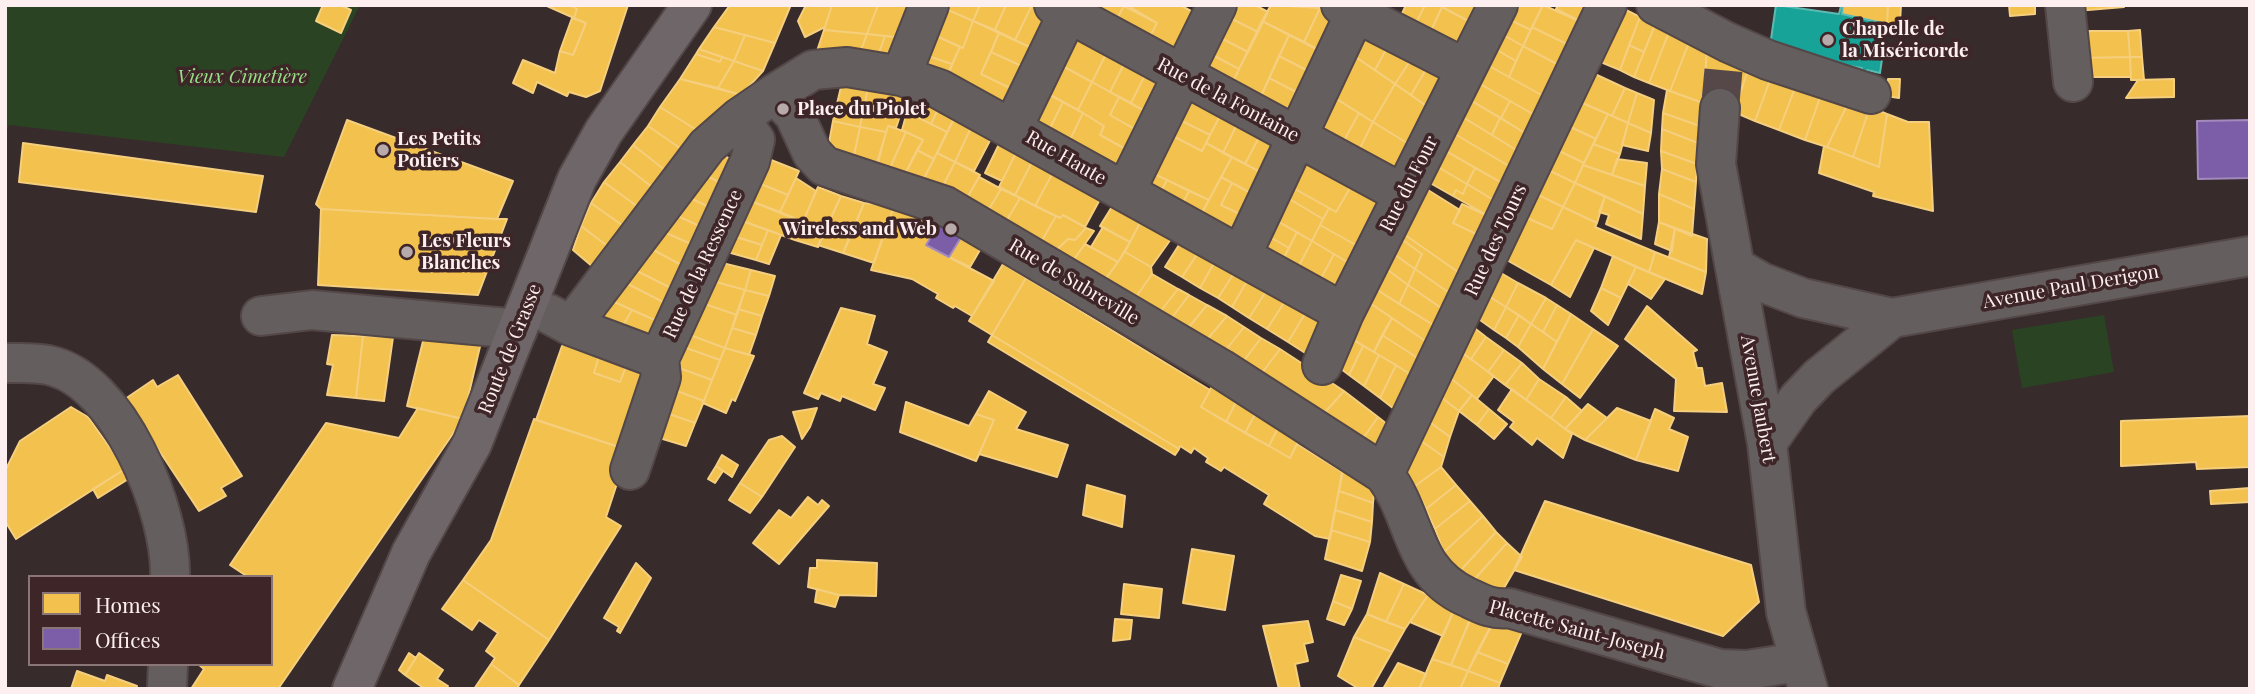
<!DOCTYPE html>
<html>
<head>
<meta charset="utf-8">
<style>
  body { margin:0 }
  #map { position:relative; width:2255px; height:694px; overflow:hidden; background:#382b2c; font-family:"Playfair Display",serif }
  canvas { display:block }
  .frame { position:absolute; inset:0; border:7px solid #fdefef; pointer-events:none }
  .legend { position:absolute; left:28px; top:575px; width:245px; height:91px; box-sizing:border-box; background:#3e2527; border:2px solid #8a7677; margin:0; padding:9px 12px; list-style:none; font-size:21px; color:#fdefef }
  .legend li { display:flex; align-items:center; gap:14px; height:35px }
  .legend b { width:35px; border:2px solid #8a7677 }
</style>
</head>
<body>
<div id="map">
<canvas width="2255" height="694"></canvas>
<div class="frame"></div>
<ul class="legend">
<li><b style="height:19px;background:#f2c14e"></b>Homes</li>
<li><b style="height:19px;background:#7b5ea7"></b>Offices</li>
</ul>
</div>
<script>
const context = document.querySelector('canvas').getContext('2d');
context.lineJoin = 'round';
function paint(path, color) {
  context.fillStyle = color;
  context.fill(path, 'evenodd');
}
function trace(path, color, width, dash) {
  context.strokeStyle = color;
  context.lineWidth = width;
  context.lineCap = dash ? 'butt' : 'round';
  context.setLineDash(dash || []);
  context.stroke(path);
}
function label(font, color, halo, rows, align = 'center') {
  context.font = font + ' "Playfair Display",serif';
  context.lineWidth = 7;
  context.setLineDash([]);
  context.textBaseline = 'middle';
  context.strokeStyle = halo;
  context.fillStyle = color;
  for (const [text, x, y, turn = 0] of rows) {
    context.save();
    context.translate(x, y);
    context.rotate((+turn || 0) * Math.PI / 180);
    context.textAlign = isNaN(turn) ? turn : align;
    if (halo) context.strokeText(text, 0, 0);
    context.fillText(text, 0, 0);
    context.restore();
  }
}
paint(new Path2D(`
  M5,5h355l-76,152 -275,-32 -4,9z
  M2104,315l10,57 -92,16 -10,-58z`), '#2a4423');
const homes = new Path2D(`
  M323,5h17l11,5 -10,23 -25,-12z
  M570,5h58l-28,86 -14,6 -17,-5 -2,4 -30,-14 -4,11 -20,-10 10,-23 32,13 5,-22 13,4 13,-32 -12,-5 3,-9z
  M570,5l7,4 -3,9 -27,-12z
  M730,5h54l6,2 -15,36 -61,-16z
  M806,5h26l-7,22 -20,10 -7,-16z
  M832,5h46l-11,29 -43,-4z
  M878,5h38l-12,33 -37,-4z
  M947,5h33l-7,16 -27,-12z
  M980,5h26l-11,25 -22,-9z
  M1006,5h26l-17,35 -20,-10z
  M1032,5l25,13 -21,32 -21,-10z
  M1085,5h38l1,1 -11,20z
  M1127,5h53l20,11 -20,46 -34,-18 11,-21z
  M1228,5h27l13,7 -10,20 -34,-17z
  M1271,5l49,3 -16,34 -42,-21z
  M1406,5h19l-11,22 -15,-7z
  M1425,5h18l-14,30 -15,-8z
  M1443,5h37l-4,20 -34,-18z
  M1510,5h33l-12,25 -27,-13z
  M1543,5l47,21 -11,24 -47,-23z
  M1558,5h42l-10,21 -34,-17z
  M1888,5l-1,19 -45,-10 2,-9z
  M1888,5h13l-1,18 -13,1z
  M2009,5h26v9l-25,2z
  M2075,5h49v2l-48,4z
  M1124,6l33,17 -11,21 -33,-18z
  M1618,6l22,11 -20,53 -29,-12z
  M1442,7l34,18 -13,26 -34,-16z
  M1320,8l22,10 -16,36 -22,-12z
  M946,9l27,12 -10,27 -29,-13z
  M1224,15l34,17 -10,20 -33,-17z
  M1504,17l27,13 -8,16 -25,-14z
  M1640,17l15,8 -11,27 -15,-7z
  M572,18l14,5 -13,32 -13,-4z
  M973,21l26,12 -18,41 37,18 -11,22 -62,-33 15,-34 3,1z
  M1262,21l27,14 -31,68 -28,-15z
  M1655,25l14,7 -20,51 -15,-6z
  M714,27l31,8 -11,26 -35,-12z
  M1358,27l32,15 -15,28 -27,-18z
  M1532,27l47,23 -11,20 -45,-24z
  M1074,28l36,18 -18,36 -35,-19z
  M824,30l43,4 -10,27 -41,-7z
  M2140,30l2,27h-12l-2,-26z
  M2078,31h50l2,26 -50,1z
  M1498,32l25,14 -7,15 -26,-15z
  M1669,32l21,8 -20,51 -21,-8z
  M999,33l37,17 -8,19 -37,-17z
  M867,34l18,2 -10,28 -18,-3z
  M745,35l30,8 -12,28 -29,-10z
  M934,35l26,12 -8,17 -27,-9z
  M1215,35l33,17 -9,17 -32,-17z
  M1289,35l37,19 -10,21 -37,-19z
  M885,36l19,2 -12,28 -17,-2z
  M1690,40l17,8 -4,55 -33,-12z
  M1390,42l24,13 -19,29 -20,-14z
  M1629,45l15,7 -10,25 -14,-7z
  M1110,46l18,10 -18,36 -18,-10z
  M1490,46l26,15 -7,16 -27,-15z
  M1523,46l45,24 -14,32 -45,-25z
  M1707,48l43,16 -16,48 -30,-15z
  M699,49l23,8 -2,5 -24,-8z
  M991,52l37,17 -10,23 -37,-18z
  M1207,52l32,17 -9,19 -32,-17z
  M1348,52l47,32 -22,38 -43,-27z
  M696,54l24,8 2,-5 12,4 -16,27 -38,-9z
  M925,55l27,9 -7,17 -28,-10z
  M1414,55l15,9 -18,31 -16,-11z
  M1128,56l21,11 -18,36 -21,-11z
  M1279,56l37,19 -10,22 -37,-19z
  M2130,57l1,20h-49l-2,-19z
  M2130,57h12l2,23h-13z
  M734,61l29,10 -22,24 -23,-7z
  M1482,62l72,40 -9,19 -72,-41z
  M1057,63l35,19 -14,28 -35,-19z
  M1429,64l23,12 -20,34 -21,-15z
  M1750,64l23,8 -18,49 -21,-9z
  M1149,67l21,12 -18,36 -21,-12z
  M1584,69l41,19 -13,28 -41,-18z
  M1773,72l25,8 -19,50 -24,-9z
  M844,74l26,4 -10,49 -27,-6z
  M870,78l39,10 -13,40 -8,-2 -2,6 -26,-5z
  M1269,78l37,19 -12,26 -36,-20z
  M680,79l61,16 -38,39 -43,-27z
  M1888,79h12l-1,19 -13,-2z
  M2174,79v18l-48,1 12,-18z
  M1473,80l37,21 -9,17 -36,-21z
  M1798,80l25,9 -18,51 -26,-10z
  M1092,82l27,15 -9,18 33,19 -10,19 -33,-18 4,-9 -26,-16z
  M1395,84l37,26 -17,38 -42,-26z
  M1625,88l12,5 -9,30 -16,-7z
  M914,89l27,14 -10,21 -24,-12z
  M1188,89l36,19 -14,27 -36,-18z
  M1823,89l27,10 -23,48 -22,-7z
  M1667,90l36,13 -3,23 -37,-13z
  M1043,91l20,11 -17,34 -20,-10z
  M1637,93l17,7 -3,33 -23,-10z
  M1330,95l29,18 -18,33 -29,-15z
  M1119,97l33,18 -10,18 -32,-18z
  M1465,97l35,21 -8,17 -36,-22z
  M1571,98l37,16 -12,25 -36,-17z
  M1850,99l20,8 -17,50 -26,-10z
  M1510,101l35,20 -9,19 -35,-22z
  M1063,102l20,11 -17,35 -20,-12z
  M941,103l17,8 -11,21 -16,-8z
  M660,107l43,27 -16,19 -39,-27z
  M1870,107l17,7 -8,53 -26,-10z
  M1224,108l17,8 -18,37 -17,-10z
  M958,111l17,8 -20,43 -18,-9z
  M907,112l40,20 -13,27 -17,-9 6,-10 -21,-10z
  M1083,113l21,13 -4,9 33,18 -12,26 -55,-31z
  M1359,113l14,9 -16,32 -16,-8z
  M1456,113l70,43 -7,16 -71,-42z
  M1663,113l37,13 -2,17 -36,-14z
  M1608,114l20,9 -8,31 -27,-10z
  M1887,114l21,8h21l4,89 -60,-15 1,-4 -55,-19 5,-27 55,21z
  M1241,116l23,12 -19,36 -22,-11z
  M1174,117l36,18 -8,16 -37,-19z
  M1500,118l35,21 -9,17 -34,-21z
  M975,119l20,12 -21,40 -19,-9z
  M347,120l166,61 -16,38 -176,-10 -5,-5z
  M833,121l27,6 -7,33 -26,-6z
  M1373,122l42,26 -16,31 -42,-25z
  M1560,122l36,17 -12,24 -35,-17z
  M1628,123l23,10 -3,18 -26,-6z
  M648,126l39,27 -17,21 -37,-29z
  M888,126l18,6 -16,36 -13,-5z
  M860,127l26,5 -9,35 -24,-7z
  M1264,128l22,12 -18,36 -23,-12z
  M1662,129l36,14 -1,21 -36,-13z
  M1448,130l71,42 -8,16 -72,-41z
  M906,132l17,8 -19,36 -14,-8z
  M1165,132l37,19 4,-8 26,14 -23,43 -63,-30z
  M1003,136l17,9 -18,36 -17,-8z
  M23,143l240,33 -7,36 -237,-30z
  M1593,144l27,10 -8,21 -29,-10z
  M633,145l37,29 -13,17 -37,-29z
  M1020,145l16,9 -21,41 -16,-8z
  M1549,146l35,17 -9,20 -35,-17z
  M1439,147l36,21 -8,16 -36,-21z
  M1302,149l54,29 -20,34 -50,-28z
  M917,150l17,9 -13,25 -17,-8z
  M1661,151l36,13 -1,18 -34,-13z
  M937,153l18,9 -16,32 -18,-10z
  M719,154l24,10 -13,24 -32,-17z
  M1036,154l21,11 -22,41 -20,-11z
  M761,156l38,15 -11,24 -37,-15z
  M1232,157l36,19 -10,21 -37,-20z
  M1617,159l30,4 -2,23 -33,-11z
  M620,162l37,29 -15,19 -38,-28z
  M955,162l25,13 -18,32 -23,-13z
  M1431,163l36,21 -4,10 -7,-4 -3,6 -30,-17z
  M1057,165l48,25 -20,37 -22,-12 -3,3 -25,-12z
  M1583,165l62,21 -2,28 -68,-31z
  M1540,166l35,17 -12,24 -35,-17z
  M1475,168l36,20 -9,17 -35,-21z
  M1662,169l34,13 -2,27 -35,-15z
  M1146,170l21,10 -10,19 -20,-12z
  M698,171l32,17 -12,23 -37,-17z
  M979,177l22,12 -18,30 -21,-12z
  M1221,177l11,6 -11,22 27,13 -13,25 -38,-21z
  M796,178l20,13 -13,31 -23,-10z
  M1356,178l34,20 -27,51 -43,-24 9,-17 7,4z
  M751,180l37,15 -8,17 -37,-14z
  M1167,180l22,11 -10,20 -22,-12z
  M604,182l38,28 -16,18 -35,-25z
  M1232,183l26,14 -10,21 -27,-13z
  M1575,183l30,13 -8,27 -34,-16z
  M1286,184l43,24 -6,11 -42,-25z
  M1467,184l35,21 -6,15 -43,-24 3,-6 7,4z
  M1420,185l40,25 -7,13 34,16 -19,40 -70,-49z
  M818,187l23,9 -23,51 -23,-7z
  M1001,189l19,9 -19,32 -18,-11z
  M1528,190l35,17 -11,22 -36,-16z
  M1189,191l20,9 -12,22 -18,-11z
  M681,194l37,17 -10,19 -39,-18z
  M1281,194l42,25 -11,22 -42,-24z
  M1659,194l35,15 -2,27 -33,-14z
  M841,196l23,7 -12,30 -25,-7z
  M1605,196l38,18 -2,25 -35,-15 3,-9 -10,-3z
  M1118,197l27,16 -15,29 -30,-16z
  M743,198l60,24 -8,18 -61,-22z
  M1020,198l36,18 -20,35 -35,-21z
  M591,203l35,25 -16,20 -29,-22z
  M864,203l30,3 -20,57 -31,-10z
  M1462,204l34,16 -9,19 -34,-16z
  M894,206l51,9 -19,30 68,36 -22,35 -17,-10 -2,2 -17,-10 2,-4 -26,-15 -41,-9z
  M1563,207l34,16 -2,4 60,25 -6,20 -73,-32 -25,45 -55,-31 20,-41 36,16z
  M321,209l176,10h10l-29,76 -160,-10z
  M669,212l39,18 -10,17 -41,-18z
  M1145,213l31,19 -25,35 -26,-15z
  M1063,215l23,13 -11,12 -7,-1 -20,19 -12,-7 20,-35 4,2z
  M1270,217l27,15 -8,16 -26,-15z
  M734,218l34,12 -6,15 -35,-11z
  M1659,222l16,6 -3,23 -17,-7z
  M1320,225l43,24 -9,17 -42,-25z
  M581,226l29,22 -17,19 -20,-17z
  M827,226l25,7 -9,20 -25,-8z
  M968,226l19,12 -17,29 -21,-10z
  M1103,227l27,15 -12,20 -27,-15z
  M1086,228l8,3 -27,38 -19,-11 20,-19 7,1z
  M1675,228l32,11 -1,33 -37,-15z
  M657,229l41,18 -11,21 -41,-22z
  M768,230l13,5 -12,29 -13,-4z
  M1398,230l70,49 -10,20 -43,-30 7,-15 -26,-19z
  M1297,232l15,9 -19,36 -15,-8z
  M1263,233l26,15 -11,21 -25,-14z
  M726,234l36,11 -6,15 -36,-10z
  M1396,235l26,19 -7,15 -27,-19z
  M1184,237l18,10 -20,30 -17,-10z
  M1576,240l18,8 -24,49 -19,-12z
  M1312,241l22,13 -19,36 -22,-13z
  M1085,244l33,18 -19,26 -32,-19z
  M646,246l41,22 -12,22 -44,-22z
  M1202,247l16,9 -18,32 -18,-11z
  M1388,250l27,19 -7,16 -27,-20z
  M1125,252l26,15 1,7 -23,33 -30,-19z
  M1655,252l51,20 -4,22 -53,-22z
  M1334,254l20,12 -18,35 -21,-11z
  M1218,256l20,11 -20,31 -18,-10z
  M1613,256l23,11 -15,31 -20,-10z
  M714,261l37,9 -6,20 -39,-11z
  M1003,264l23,14 -34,57 -23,-14z
  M1381,265l27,20 -9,19 -28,-18z
  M1489,266l29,17 -12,24 -29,-18z
  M1238,267l13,7 -19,33 -14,-9z
  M1636,267l29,12 -14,20 -23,-15z
  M631,268l44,22 -8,14 -45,-23z
  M1415,269l43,30 -13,3 -4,6 -33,-23z
  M751,270l24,6 -6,20 -24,-6z
  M1152,274l26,15 -25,32 -24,-14z
  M1251,274l19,11 -21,33 -17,-11z
  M1026,278l184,112 -9,17 89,51 7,-14 45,28 -12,67 -15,-3 -51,-32 5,-9 -45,-28 -3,4 -15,-9 2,-4 -14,-10 -3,5 -11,-7 -1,3 -187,-114z
  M705,279l40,11 -8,25 -41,-14z
  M622,281l45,23 -10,17 -47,-21z
  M1518,283l28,15 -15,26 -25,-17z
  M1270,285l19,10 -22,34 -18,-11z
  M1408,285l42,29 -7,17 -44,-27z
  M1371,286l72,45 -9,16 -70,-48z
  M1601,288l20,10 -13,27 -17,-14z
  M1178,289l11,6 -25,33 -11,-7z
  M1477,289l29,18 -12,23 -28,-20z
  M745,290l24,6 -7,20 -24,-7z
  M1189,295l18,10 -27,33 -16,-10z
  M1289,295l20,12 -21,35 -21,-13z
  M1546,298l11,7 -14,27 -12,-8z
  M1364,299l28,19 -18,34 -28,-17z
  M610,300l22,10 -15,26 -24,-11z
  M696,301l41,14 -12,33 -43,-16z
  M1207,305l20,11 -28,33 -19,-11z
  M1557,305l14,9 -14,28 -14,-10z
  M1647,306l50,44 -4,2 4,16h5l3,18 17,-3 5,29 -53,-1 2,-32 -51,-40z
  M1309,307l21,12 -17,39 -25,-16z
  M1506,307l13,8 -13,23 -12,-8z
  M841,308l34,8 -8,28 20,8 -14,32 12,4 -10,22 -33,-14 -2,5 -19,-8 -3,6 -14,-6z
  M738,309l24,7 -6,19 -24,-7z
  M632,310l25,11 -14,27 -26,-12z
  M1571,314l22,15 -31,55 -19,-15z
  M1519,315l12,9 -13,23 -12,-9z
  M1227,316l17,11 -26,33 -19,-11z
  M1392,318l42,29 -7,17 -45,-29z
  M1463,319l23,18 -15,22 -20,-14z
  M1531,324l26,18 -14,27 -25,-22z
  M1244,327l17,11 -25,33 -18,-11z
  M732,328l24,7 -7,20 -24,-7z
  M1593,329l25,17 -38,52 -18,-14z
  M682,332l43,16 -5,12 -42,-15z
  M332,335l31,1 -7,62 -29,-3 6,-30 -6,-1z
  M992,335l187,114 -4,6 -187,-113z
  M1346,335l17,11 -14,29 -17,-13z
  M1382,335l45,29 -7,16 -46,-28z
  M363,336l30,1 -9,64 -28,-3z
  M424,337l58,1 -19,81 -56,-13z
  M1486,337l18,13 -16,22 -17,-13z
  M1261,338l19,11 -25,33 -19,-11z
  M573,339l28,10 -7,24 26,9 9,-23 26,9 -27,82 -92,-30 26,-74z
  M678,345l42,15 -8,20 -41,-15z
  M1451,345l43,31 -17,23 -32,-25z
  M1363,346l16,9 -15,31 -15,-11z
  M725,348l29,8 -19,45 -3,-2 -6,14 -23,-10z
  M601,349l28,10 -9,23 -26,-9z
  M1280,349l64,42 -26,29 -63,-38z
  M1504,350l18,13 -17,22 -17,-13z
  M1379,355l17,10 -16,33 -16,-12z
  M1522,363l17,16 -13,21 -21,-15z
  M671,365l41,15 -8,21 -41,-15z
  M1396,365l23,15 -16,36 -23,-18z
  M1445,374l27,21 -13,16 -26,-20z
  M178,375l64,101 -21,12 5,8 -27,15 -74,-112 28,-19 4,7z
  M1217,377l24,15 -15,30 -25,-15z
  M1539,379l27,18 -15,21 -25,-18z
  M663,386l41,15 -9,22 -40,-14z
  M1512,389l60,45 -9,24 -26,-20 -5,7 -22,-18 4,-5 -16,-12z
  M989,391l37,21 -10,17 52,16 -11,32 -78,-23 15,-34 -18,-6z
  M1344,391l34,26 -21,30 -39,-27z
  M1433,391l26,20 -9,26 -27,-20z
  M1241,392l20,11 -16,30 -19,-11z
  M1472,395l17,14 -12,16 -18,-14z
  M1566,397l16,14 -17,18 -14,-11z
  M906,402l63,24 7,-12 18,6 -18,41 -76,-29z
  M1261,403l23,13 -15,30 -24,-13z
  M1588,404l19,14 -22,22 -20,-11z
  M71,407l17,10 37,52 -109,70 -11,-18v-50l15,-30z
  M418,408l45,11 -185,270h-87l13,-20 -6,-5h73v-87h-23l-18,-12 96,-142 73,15z
  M817,408l-7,19 -8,12 -9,-27z
  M1617,408l34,13 -15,39 -51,-20z
  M655,409l40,14 -9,23 -40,-12z
  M1489,409l18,15 -13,15 -17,-14z
  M1655,409l19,9 -5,11 19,8 -10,34 -42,-11z
  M1284,416l20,13 -14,29 -21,-12z
  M2250,416v51l-53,2 -1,-7 -75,4v-45z
  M1378,417l19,15 -17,30 -23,-15z
  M1423,417l27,20 -6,20 -30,-21z
  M534,419l94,31 -22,67 15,9 -72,114 -86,-60 28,-40z
  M782,436l13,11 -33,50 -22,-14 29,-43z
  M1414,436l30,21 -3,10 -26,19 -12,-16z
  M722,455l16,10 -6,12 -16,-11z
  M1346,456l30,20 -3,27 -34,-12z
  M716,466l7,5 -8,12 -7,-4z
  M1441,467l15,18 -30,24 -11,-23z
  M125,469l5,9 -32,20 -5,-9z
  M740,483l22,14 -12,16 -21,-13z
  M1087,485l38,11 -3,31 -39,-12z
  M1456,485l14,16 -35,28 -9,-20z
  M2250,488v14l-39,2 -1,-13z
  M1339,491l34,12 -1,19 -37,-12z
  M808,497l10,8 4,-5 7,6 -50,58 -26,-21 26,-33 12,8z
  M1470,501l13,15 -39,36 -9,-23z
  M1545,501l206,64 8,37 -36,34 -209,-66z
  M1335,510l37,12 -2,20 -39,-12z
  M1483,516l13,16 -37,40 -15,-20z
  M1331,530l39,12 -8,29 -37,-12z
  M1496,532l11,11 -37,41 -11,-12z
  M1507,543l15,14 -25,43 -27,-16z
  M1192,549l42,7 -9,54 -42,-7z
  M817,560l60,3 -1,33 -37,-1 -31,-8 2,-19h7z
  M636,563l15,15 -31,55 -3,-2 2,-4 -15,-9z
  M1380,573l24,11 -18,38 -19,-8z
  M1341,575l20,6 -9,28 -19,-8z
  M463,580l86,60 -30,45 -28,-21 4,-6 -9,-7 12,-18 -19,-13 -7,10 -30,-21z
  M1124,584l38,5 -3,29 -38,-4z
  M1404,584l24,11 -23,34 -19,-7z
  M817,589l22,6 -4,12 -20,-5z
  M1428,595l28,10 -13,31 -33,-14z
  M1333,601l19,8 -8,16 -17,-6z
  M1456,605l18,6 -23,54 -19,-6z
  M1473,612l22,7 -27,52 -17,-6z
  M1367,614l38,15 -13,23 -38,-15z
  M1115,619l17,1 -2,19 -17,2z
  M1494,620l29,9 -15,35 -31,-12z
  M1308,621l5,21 -9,2 4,17 -13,3 5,25h-21l-16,-63z
  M1354,637l38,15 -21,37h-12l-21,-13z
  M1477,652l31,12 -8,19 -32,-12z
  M409,653l7,5 -11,17 -6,-5z
  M419,653l24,17 -6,9 11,7 -2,3h-21l-20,-14z
  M1432,659l36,12 -8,18h-41z
  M1398,663l28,11 -7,15h-36z
  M491,664l28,21 -2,4h-43z
  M77,671l28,10 2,-6 30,11 -1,3h-65z
  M1468,671l32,12 -2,6h-38z`);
paint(homes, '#f2c14e');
trace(homes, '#f5cf7e', 2);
const offices = new Path2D(`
  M2250,120v58l-52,1 -1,-58z
  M945,215l23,11 -19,31 -23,-12z`);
paint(offices, '#7b5ea7');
trace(offices, '#a28abd', 2);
const public = new Path2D(`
  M1776,5l63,9 2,-8h2l-1,8 45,10 -7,49 -13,-3v4h-6l1,-6 -93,-15z`);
paint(public, '#17a398');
trace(public, '#5cbab2', 2);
trace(new Path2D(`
  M1720,108l5,-55`), '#564849', 38, [38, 19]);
const minor = new Path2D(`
  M1054,5l349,189
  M1341,5l125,64
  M1656,5l71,37 41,18 103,34
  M2065,5l8,77
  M901,76l28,-71
  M774,94l20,20 18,39 12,13 121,40 276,163 163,105c33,44 26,97 83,123 15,7 25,13 42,11l211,61 27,1 51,-8
  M1720,108l-4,56 51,279 19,169 22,77
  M1013,127l59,-122
  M1125,192l92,-187
  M1241,256l118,-251
  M1735,267l26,15 42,16 89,20 358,-62
  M549,314l22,12 88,33 91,-198 5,-21 -16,-22
  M261,316l51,-6 206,19
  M571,326l136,-180 32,-28 35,-24 39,-24 34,-3 54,9 38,13 405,224
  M5,363c14,0 30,-1 43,2 71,14 124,147 122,212
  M1322,365l22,-52 154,-308
  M1767,443l31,-44 21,-22 73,-59
  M630,470l31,-93 -2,-18
  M1384,474l223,-469
  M167,689l1,-25`);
const major = new Path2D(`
  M352,689l59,-136 61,-109 105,-265 27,-48 88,-126`);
trace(minor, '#534748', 42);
trace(major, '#534748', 42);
trace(minor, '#655e5e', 38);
trace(major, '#6e6668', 38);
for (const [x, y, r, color] of [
  [1828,40,7,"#b8aaab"],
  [783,109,7,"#b8aaab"],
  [383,150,7,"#b8aaab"],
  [951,229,7,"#b8aaab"],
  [407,252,7,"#b8aaab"]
]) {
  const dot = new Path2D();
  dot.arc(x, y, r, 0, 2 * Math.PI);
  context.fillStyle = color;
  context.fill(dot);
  trace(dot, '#3e2527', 2.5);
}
label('bold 19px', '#fdefef', '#3e2527', [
  ["Chapelle de",1842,29],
  ["la Miséricorde",1842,51],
  ["Place du Piolet",797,109],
  ["Les Petits",397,139],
  ["Potiers",397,161],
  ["Wireless and Web",937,229,"right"],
  ["Les Fleurs",421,241],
  ["Blanches",421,263]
], 'left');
label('italic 19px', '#97df89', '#3e2527', [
  ["Vieux Cimetière",242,77]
]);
label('19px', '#fdefef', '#3e2527', [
  ["Rue de la Fontaine",1228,100,28],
  ["Rue Haute",1066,158,30],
  ["Rue du Four",1409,184,-63],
  ["Rue des Tours",1496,240,-65],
  ["Rue de la Ressence",703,264,-65],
  ["Rue de Subreville",1074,282,31],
  ["Avenue Paul Derigon",2071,287,-10],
  ["Route de Grasse",510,349,-68],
  ["Avenue Jaubert",1758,399,80],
  ["Placette Saint-Joseph",1577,630,15]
]);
</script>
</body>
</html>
